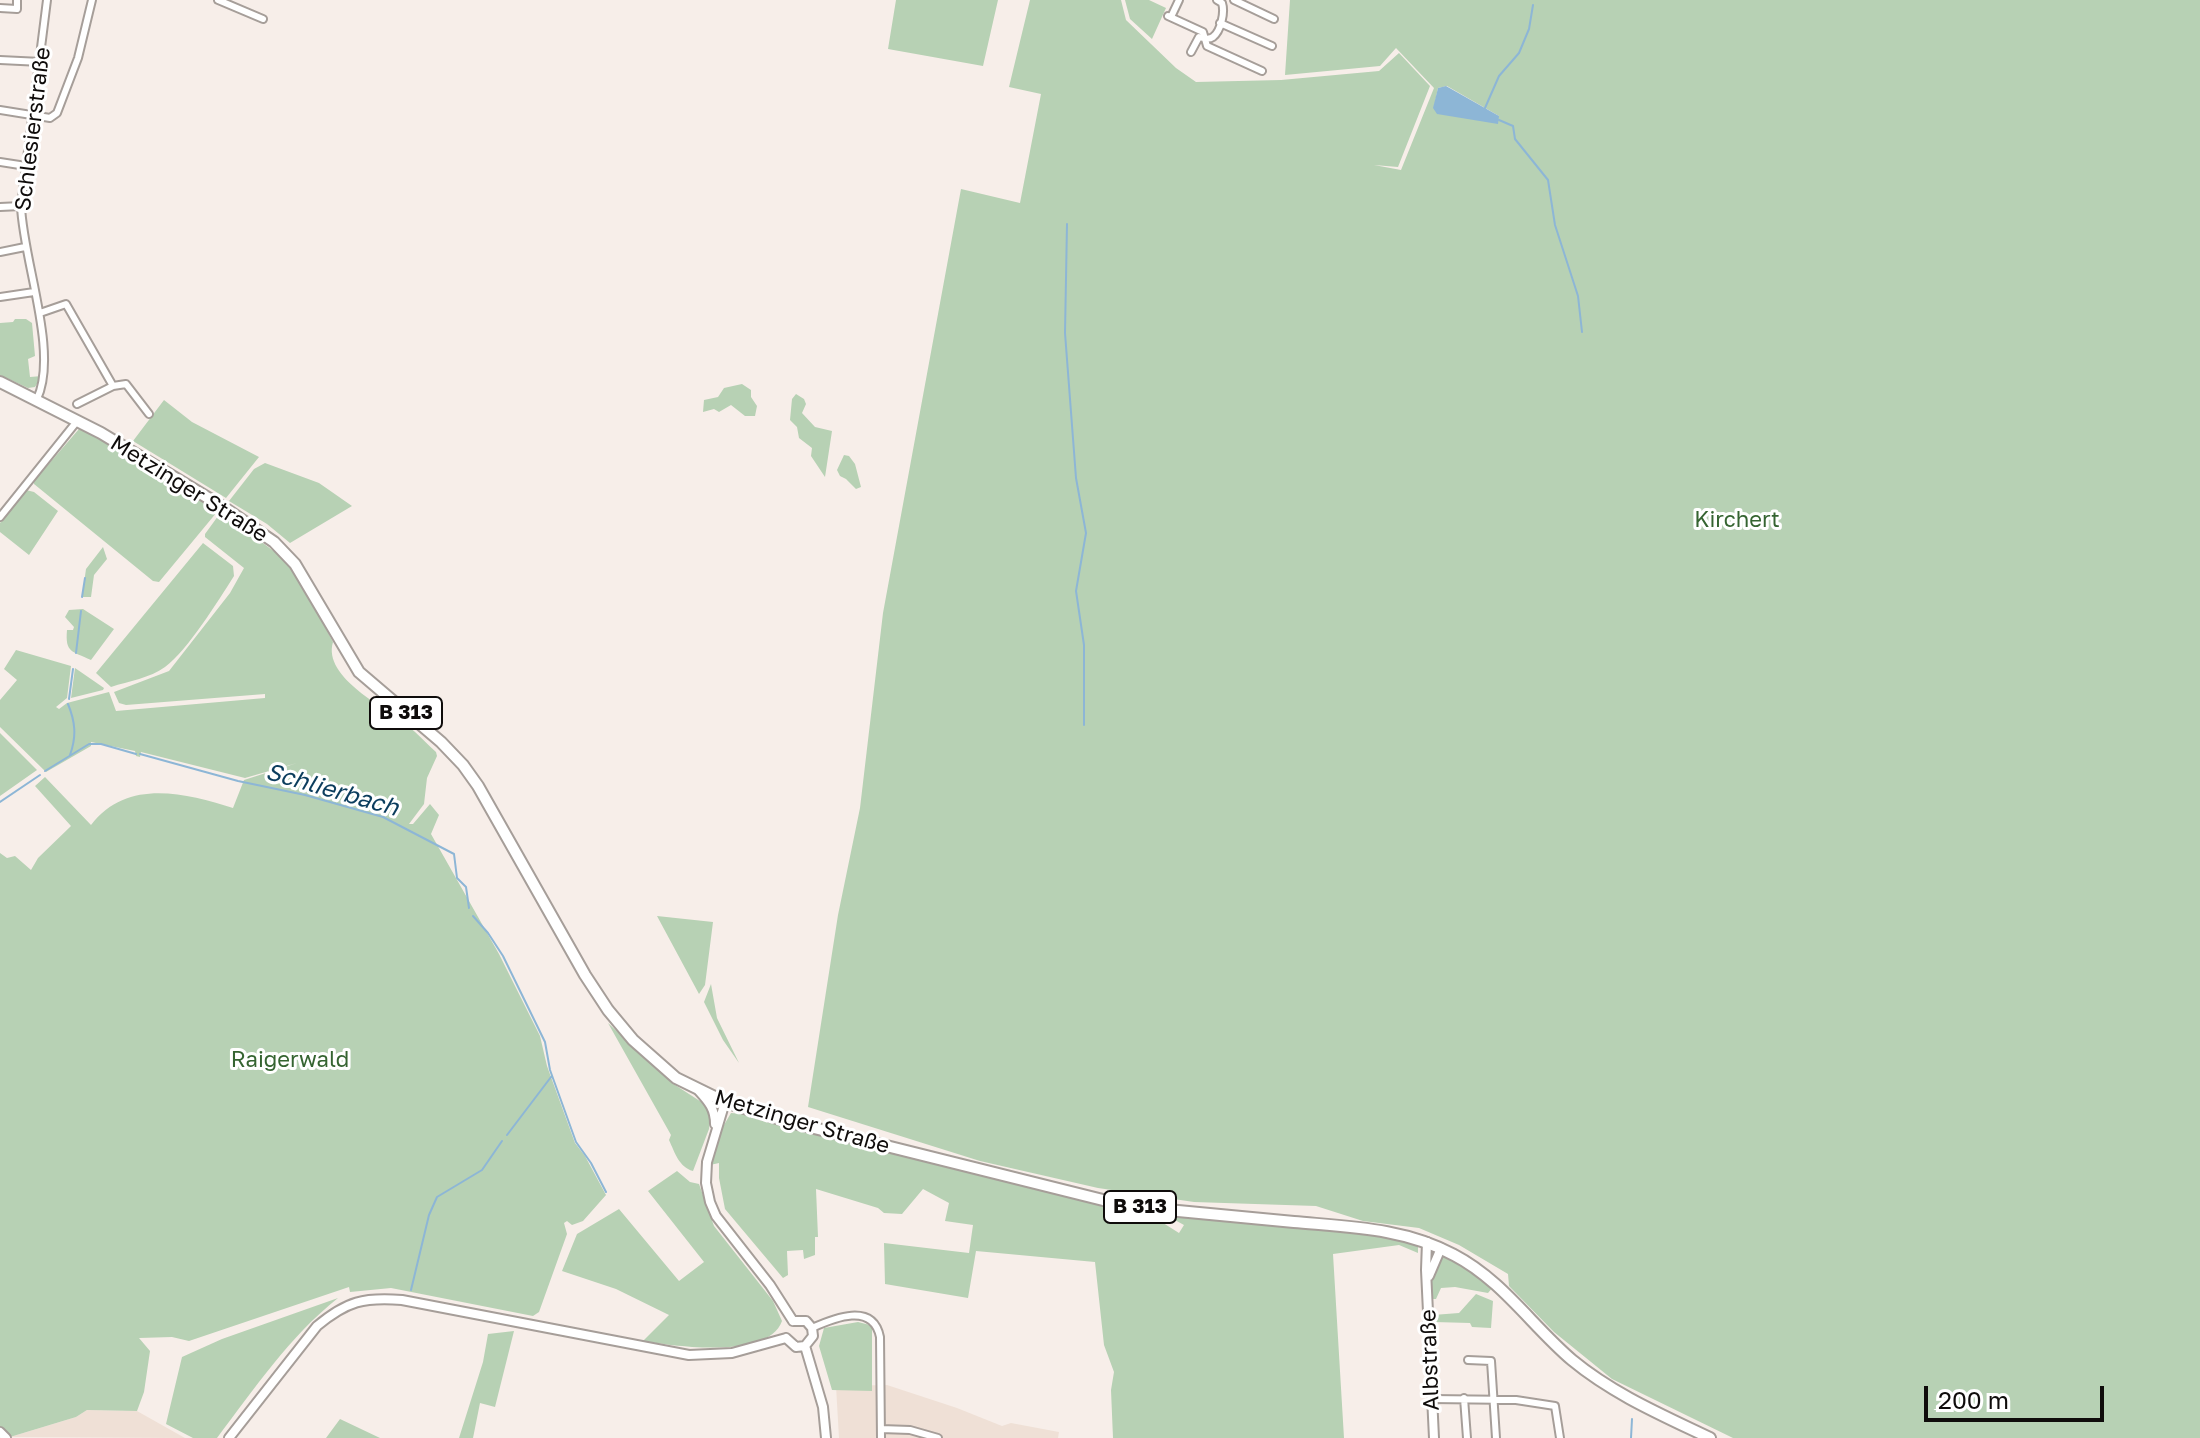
<!DOCTYPE html>
<html>
<head>
<meta charset="utf-8">
<style>
  body { margin:0 }
  #map { position:relative; width:2200px; height:1438px; overflow:hidden; background:#f7eee9; font-family:"Golos Text",sans-serif }
  canvas { display:block }
  .scale { position:absolute; left:1924px; top:1386px; width:180px; height:36px; box-sizing:border-box; border:4px solid #0f0c0b; border-top:0; padding-left:10px; font-size:24px; line-height:28px; white-space:nowrap; color:#0f0c0b; -webkit-text-stroke:6px #fff; paint-order:stroke }
</style>
</head>
<body>
<div id="map">
<canvas width="2200" height="1438"></canvas>
<div class="scale">200 m</div>
</div>
<script>
const context = document.querySelector('canvas').getContext('2d');
context.lineJoin = 'round';
function paint(path, color) {
  context.fillStyle = color;
  context.fill(path, 'evenodd');
}
function trace(path, color, width, dash) {
  context.strokeStyle = color;
  context.lineWidth = width;
  context.lineCap = dash ? 'butt' : 'round';
  context.setLineDash(dash || []);
  context.stroke(path);
}
function label(font, color, halo, rows, align = 'center') {
  context.font = font + ' "Golos Text",sans-serif';
  context.lineWidth = 6;
  context.setLineDash([]);
  context.textBaseline = 'middle';
  context.strokeStyle = halo;
  context.fillStyle = color;
  for (const [text, x, y, turn = 0] of rows) {
    context.save();
    context.translate(x, y);
    context.rotate((+turn || 0) * Math.PI / 180);
    context.textAlign = isNaN(turn) ? turn : align;
    if (halo) context.strokeText(text, 0, 0);
    context.fillText(text, 0, 0);
    context.restore();
  }
}
paint(new Path2D(`
  M887,1385l70,23 45,18 9,-3 48,9 -1,6h-219l-3,-52z
  M87,1410l50,1 48,27 -175,-1 66,-20z`), '#efe0d6');
paint(new Path2D(`
  M896,0h102l-15,66 -95,-17z
  M1030,0h91l5,20 50,48 20,14 85,-2 98,-9 20,-18 31,33 -32,81 -24,-2 27,5 33,-82 -38,-40 -16,18 -95,9 5,-75h910v1438h-467l-121,-59 -58,-47 -45,-46 -1,-12 -49,-29 -40,-17 -56,-7 -47,-15 -122,-4 -96,-14 -118,-27 -172,-54 30,-192 22,-107 23,-195 78,-424 59,14 21,-109 -32,-7zM1447,86l52,30 -65,-9 4,-19z
  M1125,0h24l17,8 -14,31 -22,-20z
  M15,319h11l6,4 3,33 -7,3 2,18 12,-1 -7,11 -7,1 -28,-13v-52l13,-1z
  M742,384l9,6v7l6,9 -2,10h-10l-14,-11 -12,7 -5,-3 -11,3 1,-12 14,-3 6,-9z
  M796,394l8,5 2,5 -4,9 13,14 17,4 -7,46 -14,-21 1,-8 -13,-10 -2,-11 -7,-7 2,-21z
  M164,400l28,22 67,35 -33,41 -93,-57z
  M79,429l41,21 96,58 1,4 -58,70 -6,-1 -119,-97v-3z
  M844,455l5,1 6,8 6,23 -5,2 -10,-10 -6,-3 -3,-6z
  M265,463l54,20 33,23 -62,37 -23,-19 -38,-23 25,-32z
  M26,490l8,2 24,19 -29,44 -29,-23v-9z
  M221,512l62,46 19,26 31,58c-11,36 54,66 75,84 10,8 19,18 28,26l1,4 -10,22 -3,26 -15,20h4l17,-20 9,11 -8,19 68,120 41,82 7,30 28,77 10,13 21,39 -23,26 -11,4 -5,-4 -3,2 3,11 -28,78 -6,4 -142,-28 -41,4 -1,-5 -160,54 -17,-4 -33,1 11,13 -6,41 -7,19 -50,-1 -11,7 -66,20 -10,-10v-574l7,5 8,-2 16,14 7,-12 33,-32 -36,-40 10,-9 46,48c36,-47 94,-32 142,-17l11,-28 53,-17 -52,15 -104,-26 -1,5 -4,-1 -1,-5 -44,-9v4l-45,26 -46,-45v-27l17,-20 -13,-11 12,-19 55,16 -4,32 -11,9 3,2 8,-6 42,-11 7,19 149,-13v-4l-139,11 -7,-2 -5,-11 55,-21 61,-78 14,-25 -39,-31v-3z
  M203,543l30,23 1,10c-16,25 -46,74 -69,91 -15,11 -36,14 -54,20l-15,-14z
  M103,547l4,12 -13,16 -3,22h-9l4,-28z
  M83,609l31,20 -23,31c-19,-9 -26,-7 -24,-30h6l1,-3 -9,-10 4,-7z
  M75,668l29,20 -1,2 -32,8z
  M0,733l37,37 -37,26z
  M657,916l56,6 -8,63 -6,9z
  M711,984l6,34 22,45 -16,-23 -19,-38z
  M608,1023l64,60 34,22 5,9 -2,15 -16,42c-14,-4 -18,-18 -24,-31l2,-5z
  M731,1113l13,1 418,99 -2,8 19,12 5,-8 -11,-6 1,-5 191,19 43,8 10,6v6l-19,-8 -66,9 11,184h-231l-2,-48 3,-18 -10,-27 -9,-83 -119,-11 -8,47 -83,-14 -1,-41 85,10 4,-28 -28,-4 4,-18 -26,-14 -21,25 -18,-1 -6,-5 -62,-19 2,48h-3v18l-11,4 -1,-9 -16,1 1,24 -5,3 -58,-69 -6,-31v-15l-9,2 11,-35z
  M677,1171l13,11 9,2 15,42 59,75 9,20c-14,39 -108,25 -139,20l26,-26 -53,-26 -54,-18 15,-37 42,-25 60,72 25,-19 -56,-71z
  M1444,1255l16,7 33,25 -5,6 -33,-6 -14,1 -5,11h-3c-4,-15 -1,-30 8,-43z
  M1476,1294l17,7 -2,27 -19,-1 -2,-4 -36,-1 -1,-7 26,-2z
  M338,1298c-49,39 -83,90 -121,140h-24l-27,-14 16,-67 40,-18z
  M858,1322l12,3 2,3v63l-40,-1 -13,-44 5,-18z
  M514,1331l-19,76 -15,-4 -7,35h-14l24,-76 5,-28z
  M340,1419l40,19h-54z`), '#b7d1b4');
paint(new Path2D(`
  M1446,86l53,30 -1,8 -61,-10 -4,-6 5,-20z`), '#8db6d6');
trace(new Path2D(`
  M1485,108l14,-32 20,-23 10,-24 4,-24
  M1499,120l14,6 2,13 33,41 7,45 23,71 4,36
  M1067,224l-2,109 11,145 10,55 -10,58 8,54v80
  M82,597l3,-19
  M76,653l5,-42
  M69,699l4,-30
  M68,704c7,17 9,32 2,51
  M140,754l98,27 67,14 78,22 71,37 3,24 9,9 3,21
  M45,771l44,-27h12l35,10
  M0,802l40,-27
  M473,916l15,17 15,23 42,86 5,28 26,72 15,21 15,29
  M507,1135l44,-58
  M411,1290l18,-75 8,-18 45,-27 20,-29
  M1631,1438l1,-19`), '#8db6d6', 2);
const minor = new Path2D(`
  M218,0l45,19
  M1234,0l40,19
  M0,8l17,1v-9
  M1168,16l35,16 4,14 55,25
  M1171,17l8,-17
  M1220,23l52,23
  M1191,52l8,-15c3,1 10,3 14,0 8,-6 12,-25 9,-34l-5,-3
  M0,60l41,2
  M0,110l50,8 7,-5 21,-55 14,-58
  M0,162l26,4
  M0,207l21,-1
  M0,252l25,-5
  M0,297l34,-5
  M40,313l26,-9 47,82 -36,18
  M113,386l13,-2 23,30
  M37,399c22,-47 -14,-138 -16,-193l26,-206
  M0,517l78,-97
  M812,1328c22,-10 61,-26 68,9l1,101
  M1468,1360l23,1 5,77
  M1464,1398l3,40
  M1431,1399l85,1 39,6 5,32
  M881,1429l29,1 28,8`);
const tertiary = new Path2D(`
  M699,1091c10,11 16,18 16,33
  M725,1102l-18,60 -1,21 4,19 6,14 54,69 23,36
  M1427,1242l-1,28 8,168
  M1429,1276l12,-28
  M793,1321h13l6,7 1,8 -8,10
  M786,1338l10,9 9,-1
  M805,1346l18,61 3,31
  M0,1432l6,6
  M229,1438l88,-112c30,-25 47,-29 85,-26l287,55 43,-2 54,-15`);
const primary = new Path2D(`
  M0,382l101,51 122,74 51,35 21,22 64,108 82,70 22,23 15,21 107,189 23,35 25,30 43,38 49,24 65,20 313,78 33,7c53,5 106,10 158,15 55,5 111,6 160,33 48,25 78,71 118,105 41,34 90,55 138,78`);
trace(minor, '#a69e99', 10);
trace(tertiary, '#a69e99', 12);
trace(primary, '#a69e99', 14);
trace(minor, '#fff', 6);
trace(tertiary, '#fff', 8);
trace(primary, '#fff', 10);
for (const [x, y, w] of [
  [406,713,72],
  [1140,1207,72]
]) {
  const box = new Path2D();
  box.roundRect(x - w / 2, y - 16, w, 32, 6);
  context.fillStyle = '#fff';
  context.fill(box);
  trace(box, '#0f0c0b', 2);
}
label('bold 20px', '#0f0c0b', null, [
  ["B 313",406,713],
  ["B 313",1140,1207]
]);
label('22px', '#0f0c0b', '#fff', [
  ["Schlesierstraße",33,129,-83],
  ["Metzinger Straße",189,489,32],
  ["Metzinger Straße",802,1122,16],
  ["Albstraße",1430,1360,-92]
]);
label('22px', '#356431', '#fff', [
  ["Kirchert",1737,520],
  ["Raigerwald",290,1060]
]);
label('italic 24px', '#0b3d5d', '#fff', [
  ["Schlierbach",332,790,16]
]);
</script>
</body>
</html>
